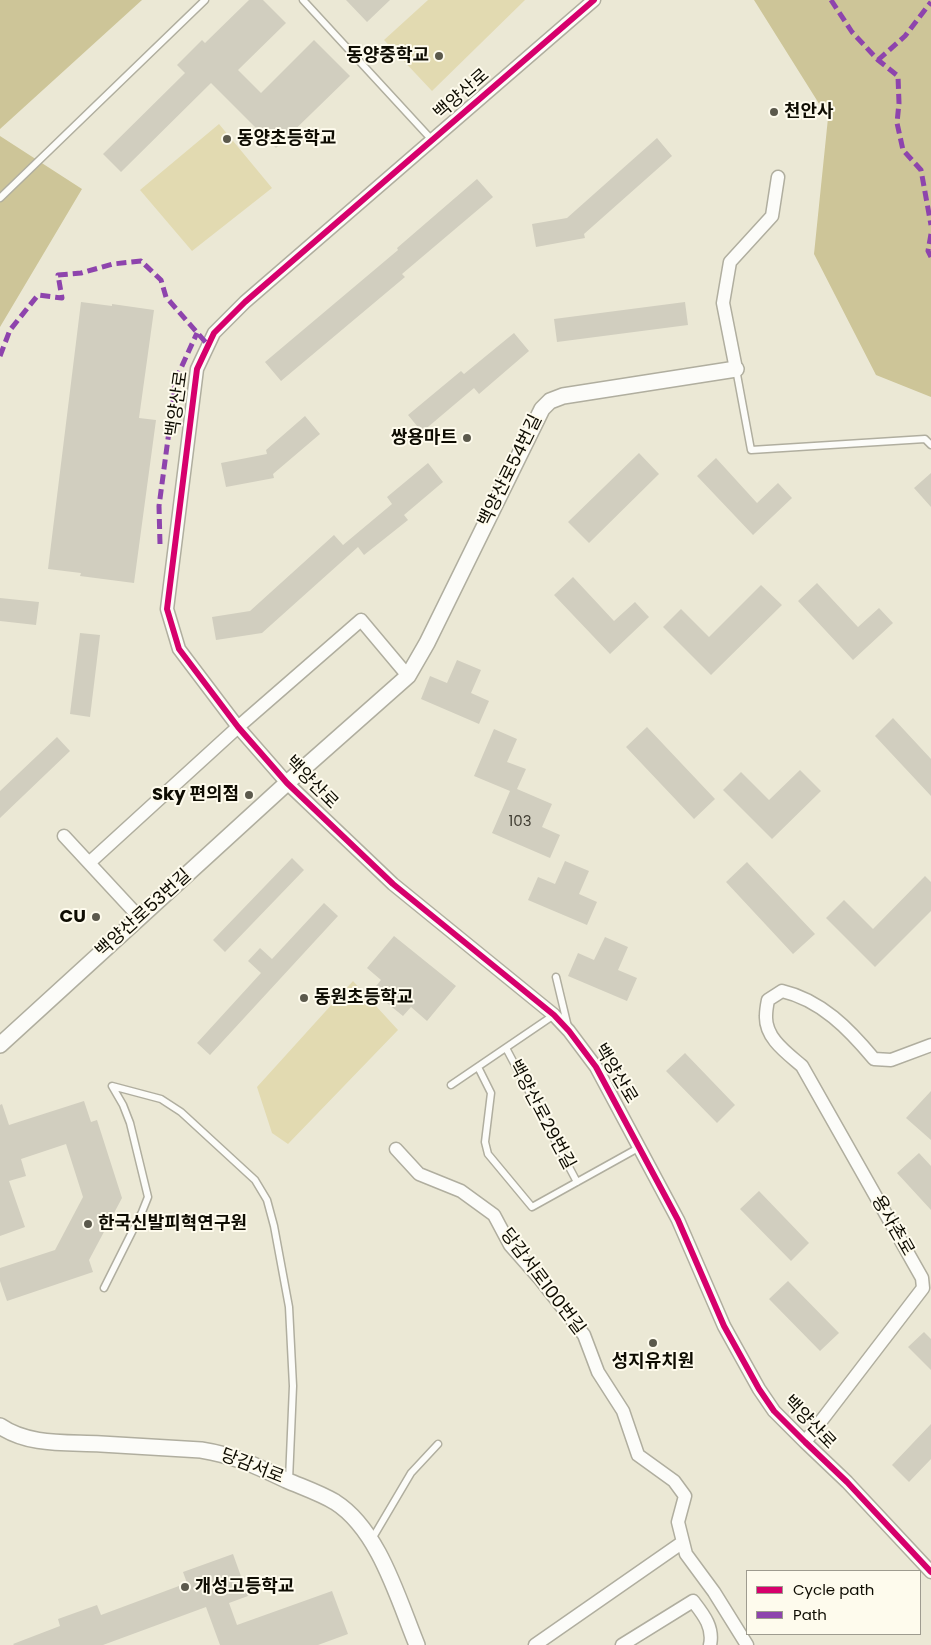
<!DOCTYPE html>
<html>
<head>
<meta charset="utf-8">
<style>
  body { margin:0 }
  #map { position:relative; width:931px; height:1645px; overflow:hidden; background:#ebe8d5; font-family:Poppins,sans-serif }
  canvas { display:block }
  .legend { position:absolute; left:746px; top:1570px; width:175px; height:65px; box-sizing:border-box; background:#fefbed; border:1px solid #9e9b8f; margin:0; padding:6px 9px; list-style:none; font-size:15px; color:#0e0c02 }
  .legend li { display:flex; align-items:center; gap:10px; height:25px }
  .legend b { width:25px; border:1px solid #9e9b8f }
</style>
</head>
<body>
<div id="map">
<canvas width="931" height="1645"></canvas>
<ul class="legend">
<li><b style="height:6px;background:#d6006c"></b>Cycle path</li>
<li><b style="height:6px;background:#8e44ad"></b>Path</li>
</ul>
</div>
<script>
const context = document.querySelector('canvas').getContext('2d');
context.lineJoin = 'round';
function paint(path, color) {
  context.fillStyle = color;
  context.fill(path, 'evenodd');
}
function trace(path, color, width, dash) {
  context.strokeStyle = color;
  context.lineWidth = width;
  context.lineCap = dash ? 'butt' : 'round';
  context.setLineDash(dash || []);
  context.stroke(path);
}
function label(font, color, halo, rows, align = 'center') {
  context.font = font + ' Poppins,"Noto Sans KR",sans-serif';
  context.lineWidth = 4;
  context.setLineDash([]);
  context.textBaseline = 'middle';
  context.strokeStyle = halo;
  context.fillStyle = color;
  for (const [text, x, y, turn = 0] of rows) {
    context.save();
    context.translate(x, y);
    context.rotate((+turn || 0) * Math.PI / 180);
    context.textAlign = isNaN(turn) ? turn : align;
    if (halo) context.strokeText(text, 0, 0);
    context.fillText(text, 0, 0);
    context.restore();
  }
}
paint(new Path2D(`
  M428,0h97l-93,91 -48,-51z
  M219,124l53,64 -80,63 -52,-61z
  M353,981l45,49 -110,114 -16,-11 -15,-46z`), '#e2dab1');
paint(new Path2D(`
  M0,0h142l-142,129z
  M754,0h177v397l-55,-22 -62,-121 14,-136z
  M0,136l82,53 -82,138z`), '#cdc598');
paint(new Path2D(`
  M249,0h14l23,23 -48,47 23,23 53,-53 36,36 -74,72 -65,-65 -90,89 -18,-18 82,-81 -8,-8 25,-25 3,3z
  M346,0h44l-23,22z
  M657,138l15,18 -88,78 1,4 -49,9 -4,-23 35,-6z
  M477,179l16,18 -91,77 3,3 -124,104 -16,-19 133,-112 -1,-2z
  M81,302l31,4v-2l42,6 -15,108 17,2 -22,163 -54,-7 1,-3 -33,-4z
  M685,302l3,23 -131,17 -3,-23z
  M514,333l15,18 -50,43 -5,-6 -52,44 -14,-17 53,-44 3,3z
  M305,416l15,18 -47,40 1,4 -48,9 -5,-24 46,-9 -1,-4z
  M639,453l20,21 -70,69 -21,-21z
  M716,458l41,45 21,-20 14,15 -39,37 -56,-59z
  M428,463l15,19 -39,33 4,5 -44,35 -6,-8 -96,86 -46,7 -4,-23 38,-6 84,-76 9,10 49,-41 -5,-7z
  M931,473v34l-17,-19z
  M573,577l41,44 21,-19 14,15 -39,37 -56,-59z
  M817,583l41,44 21,-19 14,15 -40,37 -55,-59z
  M761,585l21,20 -71,70 -48,-48 18,-18 28,28z
  M0,598l39,4 -3,23 -36,-4z
  M80,633l20,2 -10,82 -20,-3z
  M457,660l24,10 -10,23 18,8 -10,23 -58,-25 9,-23 17,7z
  M893,718l38,41v37l-56,-60z
  M647,727l68,72 -21,20 -68,-72z
  M494,729l23,10 -10,23 19,7 -9,20 35,15 -10,23 18,8 -10,23 -58,-25 18,-42 -36,-15z
  M57,737l13,14 -70,67v-27z
  M800,770l21,21 -49,48 -49,-49 18,-18 28,28z
  M292,858l12,12 -79,82 -12,-12z
  M565,861l24,10 -10,23 18,8 -10,23 -59,-25 10,-23 17,7z
  M747,862l68,72 -22,20 -67,-72z
  M925,876l6,6v29l-56,56 -49,-49 18,-18 29,29z
  M324,903l14,13 -128,139 -13,-12 64,-70 -13,-12 12,-13 12,11z
  M394,936l62,50 -29,35 -16,-14 -8,9 -31,-25 9,-11 -14,-12z
  M605,937l23,10 -10,23 19,8 -10,23 -59,-25 10,-23 16,7z
  M685,1053l50,52 -18,18 -51,-52z
  M931,1091v49l-25,-22z
  M84,1101l7,21 6,-2 25,78 -33,62 4,12 -86,29 -7,-20v-13l55,-18 28,-53 -17,-53 -45,15 5,17 -17,5 16,46 -25,9v-131l2,-1 7,21z
  M919,1153l12,13v44l-34,-37z
  M759,1191l50,52 -18,18 -51,-52z
  M788,1281l51,52 -19,18 -51,-52z
  M924,1332l7,7v31l-23,-23z
  M931,1424v35l-22,23 -17,-17z
  M233,1554l15,42 -19,7 8,22 95,-34 16,43 -30,11h-98l-14,-38 -103,38h-89l-1,-1 47,-18 -2,-7 39,-14 4,10 86,-32 -4,-11z`), '#d1cebf');
const service = new Path2D(`
  M303,0l129,140
  M0,198l205,-198
  M736,369l15,81 174,-11 6,6
  M556,977l12,50
  M506,1048l71,134
  M478,1067l13,26 -6,49 3,12 44,53 108,-60
  M451,1085l103,-70
  M104,1288l38,-76 6,-15 -18,-74 -7,-18 -11,-19 49,13 20,13 74,68 12,20 7,26 15,81 4,79 -4,94
  M372,1539l39,-66 27,-29`);
const minor = new Path2D(`
  M594,0l-349,302 -31,31 -17,36 -30,240 12,40 59,78 49,56 106,101 161,131 15,16 27,36 82,153 46,106 35,63 15,22 31,31 42,40 84,90
  M736,369l-13,-66 7,-41 42,-46 6,-39
  M64,836l76,82
  M89,863l149,-136 123,-107 47,56
  M396,1149l23,25 42,17 33,24 16,30 30,34 44,56 14,37 25,39 15,44 36,26 11,15 -7,26 8,32 28,38 33,53
  M805,1442l118,-154 -1,-10 -120,-212c-15,-13 -37,-28 -36,-50 0,-6 1,-11 2,-16l14,-9c39,9 67,38 92,68l17,1 40,-15
  M535,1645l148,-103
  M622,1645l71,-44c10,13 21,26 17,44`);
const tertiary = new Path2D(`
  M0,1045l287,-262 121,-107 19,-33 115,-234 8,-8 13,-5 173,-27
  M0,1426c29,20 67,16 101,18 33,2 66,4 100,6 32,5 56,16 85,30 16,7 34,13 49,22 44,28 63,97 82,143`);
trace(service, '#b0ae9f', 9);
trace(minor, '#b0ae9f', 15);
trace(tertiary, '#b0ae9f', 18);
trace(service, '#fcfcf9', 6);
trace(minor, '#fcfcf9', 12);
trace(tertiary, '#fcfcf9', 15);
trace(new Path2D(`
  M831,0l21,32 26,28 20,16 1,27 -2,20 6,27 18,20 10,55
  M878,60l27,-24 26,-34
  M931,234l-3,17 3,6
  M0,356l10,-26 28,-35 24,3 -4,-23 23,-2 32,-9 28,-3 20,19 5,17 42,48
  M160,544l-1,-38 17,-127 21,-46`), '#8e44ad', 5, [10, 5]);
trace(new Path2D(`
  M594,0l-349,302 -31,31 -17,36 -30,240 12,40 59,78 49,56 106,101 161,131 15,16 27,36 82,153 46,106 35,63 15,22 31,31 42,40 84,90`), '#d6006c', 6);
for (const [x, y, r, color] of [
  [439,56,5,"#5b594c"],
  [774,112,5,"#5b594c"],
  [227,139,5,"#5b594c"],
  [467,438,5,"#5b594c"],
  [249,795,5,"#5b594c"],
  [96,917,5,"#5b594c"],
  [304,998,5,"#5b594c"],
  [88,1224,5,"#5b594c"],
  [653,1343,5,"#5b594c"],
  [185,1587,5,"#5b594c"]
]) {
  const dot = new Path2D();
  dot.arc(x, y, r, 0, 2 * Math.PI);
  context.fillStyle = color;
  context.fill(dot);
  trace(dot, '#fefbed', 2);
}
label('15px', '#413e33', null, [
  ["103",520,822]
]);
label('bold 18px', '#0e0c02', '#fefbed', [
  ["동양중학교",429,56,"right"],
  ["천안사",784,112],
  ["동양초등학교",237,139],
  ["쌍용마트",457,438,"right"],
  ["Sky 편의점",239,795,"right"],
  ["CU",86,917,"right"],
  ["동원초등학교",314,998],
  ["한국신발피혁연구원",98,1224],
  ["성지유치원",653,1362,"center"],
  ["개성고등학교",195,1587]
], 'left');
label('18px', '#0e0c02', '#fefbed', [
  ["백양산로",462,95,-41],
  ["백양산로",178,404,-82],
  ["백양산로54번길",511,471,-64],
  ["백양산로",311,783,45],
  ["백양산로53번길",144,914,-42],
  ["백양산로",615,1074,59],
  ["백양산로29번길",541,1115,62],
  ["용사촌로",892,1226,60],
  ["당감서로100번길",542,1282,53],
  ["백양산로",809,1423,46],
  ["당감서로",252,1467,21]
]);
</script>
</body>
</html>
